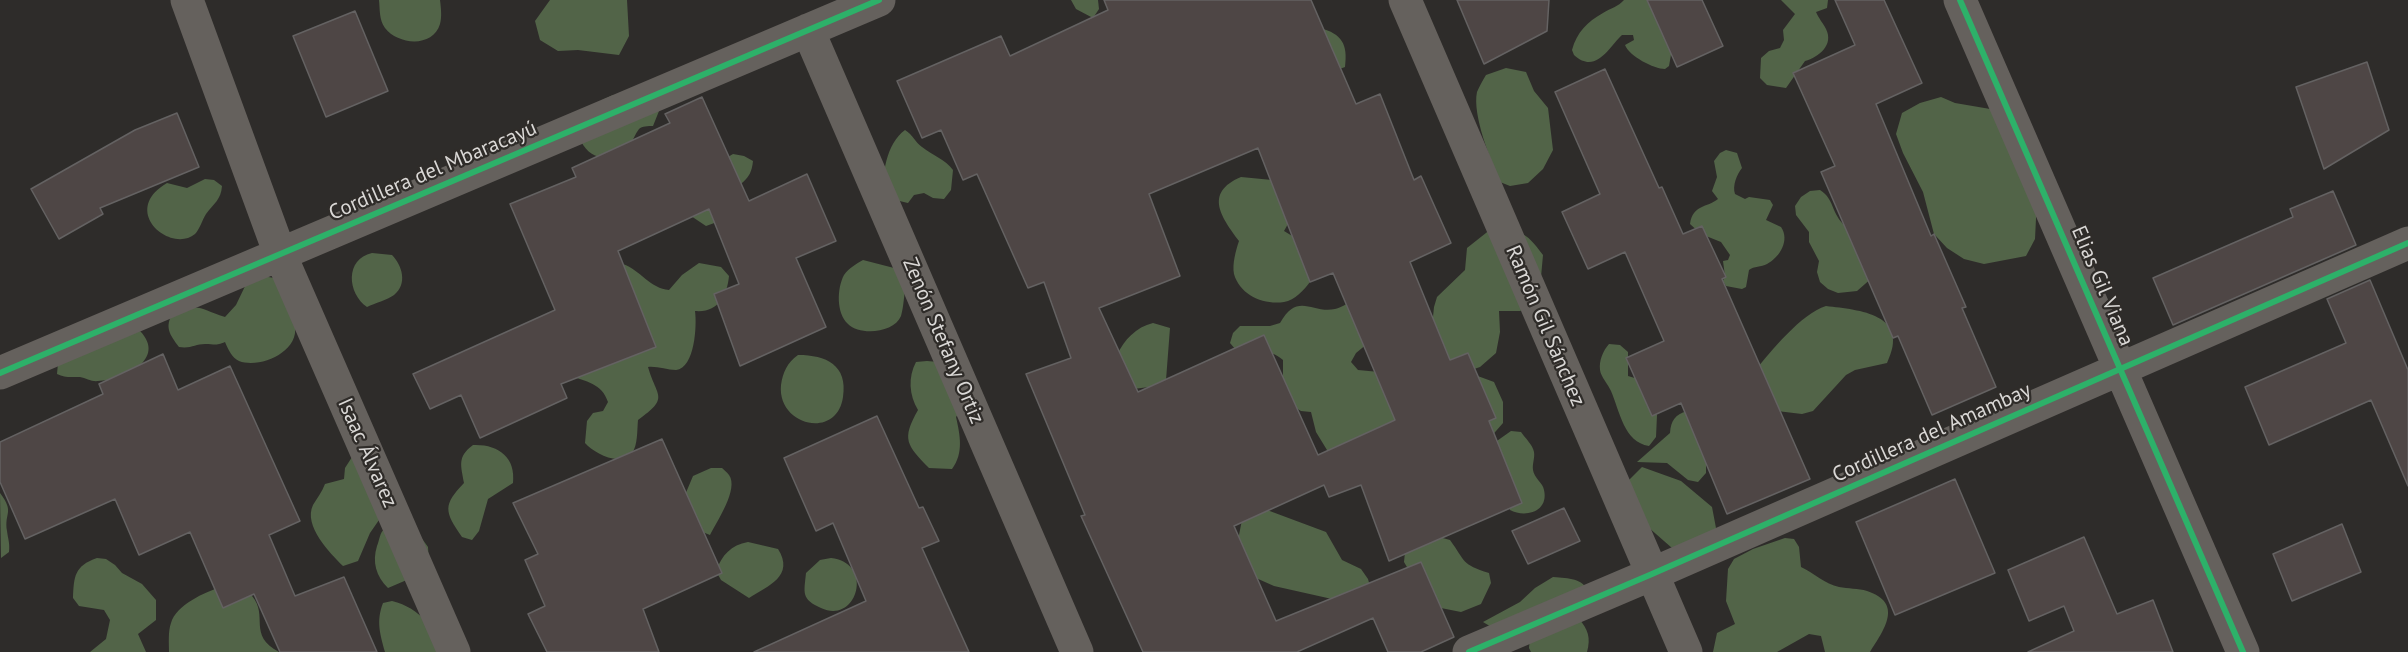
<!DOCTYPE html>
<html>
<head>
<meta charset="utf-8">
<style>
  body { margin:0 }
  canvas { display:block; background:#2e2c2a }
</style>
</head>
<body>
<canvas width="2408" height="652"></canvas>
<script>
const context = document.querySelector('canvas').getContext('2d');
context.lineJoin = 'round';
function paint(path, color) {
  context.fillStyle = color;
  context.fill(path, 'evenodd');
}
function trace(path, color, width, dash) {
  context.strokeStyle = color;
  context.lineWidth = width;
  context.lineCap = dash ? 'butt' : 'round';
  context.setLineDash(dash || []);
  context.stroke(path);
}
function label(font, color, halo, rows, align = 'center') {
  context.font = font + ' "PT Sans",sans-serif';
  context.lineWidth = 4.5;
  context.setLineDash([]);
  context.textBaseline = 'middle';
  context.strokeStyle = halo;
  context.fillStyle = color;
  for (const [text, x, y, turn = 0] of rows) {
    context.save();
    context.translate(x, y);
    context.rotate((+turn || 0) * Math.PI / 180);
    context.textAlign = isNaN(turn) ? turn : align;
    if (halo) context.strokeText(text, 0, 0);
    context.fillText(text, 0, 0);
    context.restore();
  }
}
paint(new Path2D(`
  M379,0h61c1,8 2,17 0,24 -7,24 -42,21 -55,4 -6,-8 -5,-19 -6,-28z
  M550,0h77l2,36 -10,19 -41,-5 -20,1 -18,-11 -5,-19z
  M1071,0h27l1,9 -6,9 -17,-9z
  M1624,0h49l-1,49 -3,17 -4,3c-11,0 -36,-13 -40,-24l9,-5 -1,-5h-11c-13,12 -26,40 -48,20l-2,-5c5,-18 15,-28 31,-37 8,-5 15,-6 21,-13z
  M1781,0h47l-1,8 -11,4c3,7 7,11 10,17 8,16 -7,28 -21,32l-19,27 -19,-3 -7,-7 1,-20 8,-7 11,-3 4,-8 -1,-10 12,-16z
  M1320,28c22,6 28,16 25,39l-22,8z
  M1506,68l20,4 8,19 14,17 5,42 -10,19 -15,14 -18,3 -10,-4c-9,-21 -28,-67 -23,-90 2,-5 6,-12 9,-17z
  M613,95l46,16 -6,15c-5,0 -11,0 -14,3 -4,5 -6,12 -10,17 -15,16 -38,16 -48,-5l21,-41z
  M1941,97l14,6 41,7 42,67 -3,62 -9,17 -42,8 -20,-5 -17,-11 -13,-14 -11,-42 -20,-39 -7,-19 6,-21 18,-10z
  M905,130c8,5 10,12 17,17 11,9 23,12 31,23l-2,20 -7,9 -11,-1 -9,-5 -10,2 -6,8 -25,-6c-1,-22 3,-53 22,-67z
  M1726,150l11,3 5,15c-5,6 -10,18 -7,26l10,5 4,-2 21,3 3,5 -7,15 15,7c9,13 -1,30 -14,37 -6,3 -13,2 -18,6l-3,17 -4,2 -16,-3 -3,-5 2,-5 -2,-15 5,-1 2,-5 -9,-13 -20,-8 -11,-10c3,-20 17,-16 28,-25l-6,-8 5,-14 -3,-16 6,-8z
  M733,154l11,2 9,5c-2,22 -14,20 -24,35 -5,8 -8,18 -12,26l-11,4 -24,-16 41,-50z
  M1241,177l31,3 17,42 -5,9 18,11 8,40c-6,8 -15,18 -26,20 -21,3 -44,-7 -50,-28 -2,-10 2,-24 5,-33 -17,-23 -36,-48 2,-64z
  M205,179l9,1 8,6c-1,14 -8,17 -16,28 -4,6 -6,15 -11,20 -24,20 -76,-23 -28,-51l20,5z
  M1820,190c14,9 11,21 23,34l9,-3 21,56 -16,14 -19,2 -10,-4 -8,-7 -3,-10 2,-11 -10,-19v-10l-13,-17 -1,-9 6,-9 9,-6z
  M1491,229c30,3 33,0 52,26l-3,33 -10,19 -10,4h-21l1,21 -4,21 -16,14 -9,3 -31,-7 -9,-26 3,-30 3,-10 28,-27 2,-22z
  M372,253l20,2c10,10 16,29 2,40 -7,5 -19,8 -27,12 -20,-14 -22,-48 5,-54z
  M863,260l31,8 12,15c-2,10 -2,23 -5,33 -7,17 -41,20 -53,8 -12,-11 -11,-36 -4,-49 5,-7 12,-11 19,-15z
  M699,263l22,4 8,9c-2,20 -11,37 -34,35 2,14 0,57 -19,59 -9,0 -19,-4 -28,-3 9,31 22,30 -10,53 -1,10 0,25 -6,33 -13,14 -38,0 -47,-10l2,-22 6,-8 10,-2 5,-9c-6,-19 -22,-20 -39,-27l54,-111c17,6 28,25 46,26l13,-15z
  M257,275l17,3c6,14 19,35 21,48 4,26 -35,43 -56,35 -7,-3 -11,-12 -14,-19 -10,4 -10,2 -20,2 -10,0 -14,5 -26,3 -9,-12 -15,-20 -6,-34 27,-11 28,-3 52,4l11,-12 12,-25z
  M1352,301l21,38 -17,14 -5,9 7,8 21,2 20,53 -54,29 -18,-4 -11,-18 -5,-20 -10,-1 -18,-11v-40c-13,-12 -30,-9 -47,-10l-6,-7 3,-10 7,-7h30l10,-3c18,-32 32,-9 55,-14 5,-1 12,-5 17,-8z
  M1826,306c34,4 85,8 61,57l-32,7 -9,5 -33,36 -11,3 -33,-4 -15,-38c17,-21 47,-58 72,-66z
  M1153,323l17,5 -4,52 -9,6 -24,3 -16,-34c7,-15 19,-28 36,-32z
  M140,331c27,28 -16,49 -42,50 -6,1 -12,-3 -18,-4 -10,0 -15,1 -23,-3l1,-11z
  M1609,344l11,1 8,7v24l10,3 12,29 7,7 -1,22 -7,9c-25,-4 -29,-34 -38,-55 -3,-7 -10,-14 -11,-21 -1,-10 3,-19 9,-26z
  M798,355c28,0 50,10 45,42 -6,43 -66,29 -62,-12 2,-13 6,-22 17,-30z
  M927,361l11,1 24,47 -6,8c4,18 8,36 -4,52l-23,-1c-22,-23 -28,-28 -11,-58 -9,-15 -10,-33 -2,-48z
  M1475,375l19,7 9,20v21l-14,16z
  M1687,411l19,51v11l-8,9 -10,-2 -21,-17 -30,-1 33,-29c1,-13 5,-18 17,-22z
  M1511,431l10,1c4,6 12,13 13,20 1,6 -2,12 -1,18 1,8 10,13 11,20 5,22 -19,28 -34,20l-16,-67z
  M473,445c25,-1 43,12 40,38l-25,16 -9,32 -7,9 -10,-3c-18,-26 -19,-32 2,-54 -3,-18 -7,-26 9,-38z
  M354,454l25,66 -9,13 -12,28 -15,5c-13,-13 -40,-40 -30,-61 4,-7 9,-13 12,-21l19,-5 1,-11z
  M1642,467l39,14 31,26 4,21 -5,19 -39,1 -32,-28 -13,-38z
  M711,468h11c2,2 5,4 7,7 10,14 -12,46 -19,60l-10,-4 -15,-36 8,-19z
  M0,493c15,20 4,19 7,38 1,8 3,12 2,21l-8,6z
  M1267,510l59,22 16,28 19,9 7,10 3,11 -39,9 -58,-13 -18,-8 -18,-38 4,-20z
  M385,528l30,1 13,18 1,17 -20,15 -21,9c-12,-12 -16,-26 -11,-42 3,-7 2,-12 8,-18z
  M1439,537l11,3c16,22 11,24 39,33l2,10 -10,21 -20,8 -20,-4 -27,-29 -10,-17 1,-10z
  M1785,538l9,1 5,8 2,20c13,6 24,17 38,20 9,2 19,1 28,4 37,12 17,39 3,61h-45l-4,-16 -12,-2 -32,18h-64l4,-19 18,-9 -9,-23 2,-32 6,-10 19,-10z
  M748,542l30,7c17,27 -10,37 -29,49l-28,-18 -5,-9c6,-16 15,-26 32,-29z
  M97,558l9,1 9,6 7,8 20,11 14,16v20l-18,14 8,18h-56l16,-13 4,-19 -6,-10 -25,-4 -6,-8c1,-21 1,-32 24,-40z
  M831,558c44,5 26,67 -10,50 -20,-9 -17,-15 -15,-35l14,-13z
  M1553,577c17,2 28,0 37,16l-11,26c9,10 12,19 8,33h-56l-2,-4 1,-11 -37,-9 -10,-6 37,-20 15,-14z
  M221,587c10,1 24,1 31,9 17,20 -5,39 27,56h-110c0,-9 -1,-21 2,-29 5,-18 34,-31 50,-36z
  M392,601c29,7 42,29 58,51h-65c-5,-18 -9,-31 -2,-49z`), '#526448');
const building = new Path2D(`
  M1104,0h207l45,104 24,-10 34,86 7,-4 30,67 -41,19 40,98 18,-7 28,65 -7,3 33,82 -133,58 -28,-76 -32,12 -5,-12 -90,41 42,95 145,-59 33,75 -33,15h-33l-15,-34 -76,34h-154l-62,-136 4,-1 -59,-141 45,-16 -27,-76 -16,6 -51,-114 -14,6 -22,-50 -19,8 -25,-57 104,-45 9,20 98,-46zM1258,148l52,134 23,-9 62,147 -77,35 -54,-120 -126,57 -39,-84 81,-32 -31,-82z
  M1457,0h92l-2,31 -63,33z
  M1647,0h55l21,46 -46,21z
  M1835,0h49l38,83 -46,21 55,132 3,-2 32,73 -4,1 34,79 -64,28 -34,-79 -5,2 -72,-166 14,-6 -42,-93 62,-28z
  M355,11l33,80 -62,26 -33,-81z
  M2367,62l22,68 -65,39 -28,-82z
  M1605,69l54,119 3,-1 21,47 19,-8 24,51 -4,2 88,200 -83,35 -46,-111 -29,13 -26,-58 38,-17 -39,-89 -37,17 -26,-57 38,-18 -45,-102z
  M702,97l47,104 58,-27 29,67 -40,17 30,69 -86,39 -26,-72 25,-10 -30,-75 -91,42 38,96 -95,37 6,14 -87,40 -19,-43 -31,14 -17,-35 142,-64 -45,-106 66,-27 -4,-9 98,-45 -5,-9z
  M177,113l22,54 -99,41 3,6 -44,25 -28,-50 104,-59z
  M2333,191l23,54 -183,80 -20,-47 140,-61 -3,-8z
  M2370,280l38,90v116l-37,-86 -102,45 -24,-58 101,-44 -19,-44z
  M163,354l15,36 52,-24 70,155 -31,14 26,61 49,-19 33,75h-97l-26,-58 -31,14 -33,-76 -51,23 -24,-56 -90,40 -25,-57v-40l103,-48 -4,-10z
  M877,416l42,92 4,-1 16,34 -17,7 47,104h-215l112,-51 -33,-78 -17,8 -32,-73z
  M662,439l60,134 -79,36 16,43h-112l-19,-38 17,-8 -20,-46 13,-6 -25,-51z
  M1955,479l40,94 -100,42 -39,-93z
  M1564,508l16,33 -52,23 -16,-33z
  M2342,524l19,48 -69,29 -19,-47z
  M2084,537l33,77 36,-14 20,52h-145l46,-21 -10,-25 -35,15 -21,-51z`);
paint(building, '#4e4645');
trace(building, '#646262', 1.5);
trace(new Path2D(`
  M187,0l93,254 174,398
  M1405,0l281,652
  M1960,0l283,652
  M808,30l269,622
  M0,373l879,-373
  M1469,652l183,-78 756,-331`), '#65615d', 33);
trace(new Path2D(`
  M1960,0l283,652
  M0,373l879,-373
  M1469,652l183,-78 756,-331`), '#2db169', 6);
label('21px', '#dad8d6', '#2f2c29', [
  ["Cordillera del Mbaracayú",433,171,-23],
  ["Elias Gil Viana",2102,286,67],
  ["Ramón Gil Sánchez",1545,326,67],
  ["Zenón Stefany Ortiz",943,341,67],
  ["Cordillera del Amambay",1932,433,-24],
  ["Isaac Álvarez",367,453,66]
]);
</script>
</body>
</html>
